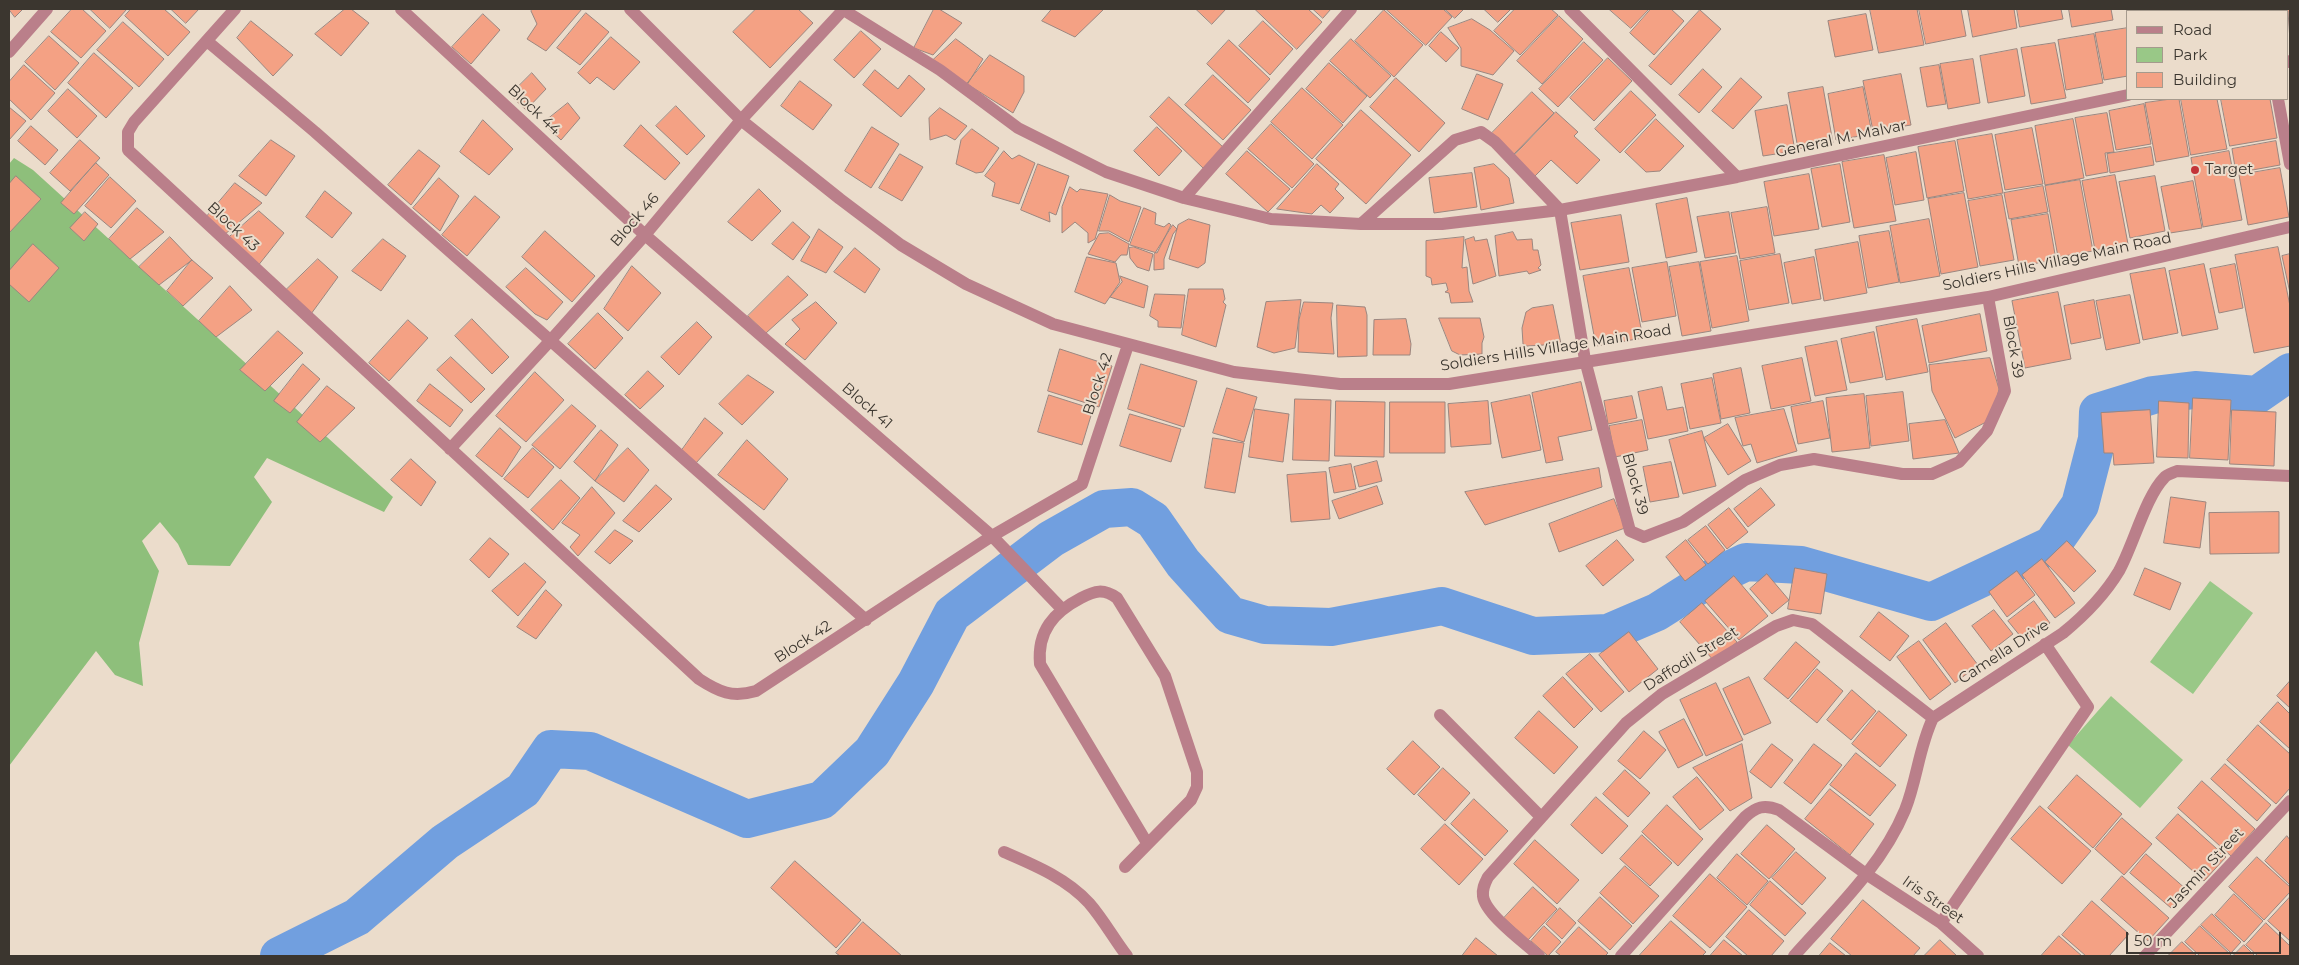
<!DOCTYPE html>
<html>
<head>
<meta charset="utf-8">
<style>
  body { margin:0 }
  #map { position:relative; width:2299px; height:965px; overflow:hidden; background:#ebdccb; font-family:Montserrat,sans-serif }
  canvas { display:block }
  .frame { position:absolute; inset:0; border:10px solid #3b362f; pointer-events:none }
  .legend { position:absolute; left:2126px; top:10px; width:162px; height:90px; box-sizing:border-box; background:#ebdccb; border:1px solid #a59a8d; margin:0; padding:6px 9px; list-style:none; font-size:15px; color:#3b362f }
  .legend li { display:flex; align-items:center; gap:10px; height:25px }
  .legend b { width:25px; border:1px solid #a59a8d }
  .scale { position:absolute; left:2126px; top:932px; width:155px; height:22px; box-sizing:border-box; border:2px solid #3b362f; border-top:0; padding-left:6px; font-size:15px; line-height:18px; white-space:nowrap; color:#3b362f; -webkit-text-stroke:4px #ebdccb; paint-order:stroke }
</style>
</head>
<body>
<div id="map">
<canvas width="2299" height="965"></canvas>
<div class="frame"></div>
<ul class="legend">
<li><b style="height:6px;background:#ba7f8a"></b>Road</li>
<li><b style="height:14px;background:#99c887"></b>Park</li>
<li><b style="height:14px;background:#f4a184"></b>Building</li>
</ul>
<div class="scale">50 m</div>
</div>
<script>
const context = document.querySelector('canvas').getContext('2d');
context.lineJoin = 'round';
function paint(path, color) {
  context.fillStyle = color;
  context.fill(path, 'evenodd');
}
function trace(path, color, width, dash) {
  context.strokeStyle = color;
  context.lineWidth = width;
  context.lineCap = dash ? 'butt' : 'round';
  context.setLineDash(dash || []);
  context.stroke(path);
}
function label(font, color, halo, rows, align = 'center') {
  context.font = font + ' Montserrat,sans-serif';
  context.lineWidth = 4;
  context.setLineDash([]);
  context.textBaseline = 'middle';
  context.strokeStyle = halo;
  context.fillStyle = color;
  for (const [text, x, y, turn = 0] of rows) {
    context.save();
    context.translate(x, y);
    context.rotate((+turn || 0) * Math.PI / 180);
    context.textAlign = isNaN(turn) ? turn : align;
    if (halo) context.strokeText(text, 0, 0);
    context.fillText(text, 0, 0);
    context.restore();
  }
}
paint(new Path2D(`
  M2210,581l43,32 -60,81 -43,-32z
  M2111,696l72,64 -43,48 -72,-63z`), '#99c887');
paint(new Path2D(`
  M14,158l19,12 360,327 -9,15 -117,-54 -13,19 18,25 -42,64 -42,-1 -10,-21 -18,-22 -18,19 17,30 -20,72 4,43 -28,-11 -19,-24 -87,115v-602z`), '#8ebf7b');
trace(new Path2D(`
  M279,956l78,-39 88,-75 78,-52 28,-41 39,2 157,68 75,-19 50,-48 44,-69 36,-69 99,-75 53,-30 28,-2 21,13 30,43 47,52 35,10 66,2 111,-21 91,30 75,-3 49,-21 49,-31 40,-19 55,3 130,37 121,-57 28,-40 17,-66 1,-27 55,-17 42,-5 62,5 33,-23`), '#719fdf', 38);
const building = new Path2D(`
  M9,9h14l-8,8z
  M72,9h10l24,22 -25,27 -30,-26z
  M90,9h37l-17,19z
  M131,9h33l26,23 -22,24 -43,-40z
  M171,9h28l-13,14z
  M345,9h6l18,14 -28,33 -26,-22z
  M533,9h49l-36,42 -19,-12 10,-15 -6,-13z
  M756,9h42l15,14 -43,45 -37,-36z
  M934,9h5l23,14 -29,32 -19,-7z
  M1052,9h52l-29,28 -33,-16z
  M1196,9h30l-14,15z
  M1255,9h53l14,13 -25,27z
  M1313,9h18l-8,9z
  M1386,9h57l9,8 -26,28z
  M1445,9h19l-9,9z
  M1484,9h27l-13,13z
  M1515,9h36l7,6 -38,40 -26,-24z
  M1609,9h40l-18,19z
  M1651,9h20l13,12 -30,34 -24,-22z
  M1870,9h47l7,36 -45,8z
  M1919,9h42l5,27 -40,8z
  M1968,9h46l3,19 -44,9z
  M2017,9h44l2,10 -43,8z
  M2069,9h42l2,11 -41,7z
  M2242,9h38v2h-37z
  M2284,9h6v32l-2,-30z
  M1384,10l39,35 -29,32 -39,-36z
  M1700,10l21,19 -50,56 -22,-19z
  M586,13l23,19 -29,33 -23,-17z
  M483,14l17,16 -29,34 -19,-17z
  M1866,14l7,36 -38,7 -7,-36z
  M1559,16l24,23 -41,45 -25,-23z
  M1472,19l18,11 24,21 -21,24 -32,-9v-18l-13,-20z
  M251,21l42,34 -20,21 -36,-38z
  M1263,21l30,28 -23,26 -31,-29z
  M123,22l41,37 -25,28 -42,-37z
  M2128,28v48l-24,4 -9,-47z
  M861,31l20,18 -27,29 -20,-18z
  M1441,32l18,16 -13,14 -17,-16z
  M2094,34l9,49 -37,7 -8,-50z
  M49,36l30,27 -24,27 -30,-28z
  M611,37l29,25 -26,28 -17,-13 -7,7 -12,-11z
  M956,39l27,20 -18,29 -34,-26z
  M1351,39l40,37 -21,22 -40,-37z
  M1229,40l41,39 -22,24 -41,-39z
  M1584,42l19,18 -45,47 -19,-18z
  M2055,43l11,55 -35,6 -10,-56z
  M2017,49l8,47 -37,7 -8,-47z
  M94,53l39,35 -27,30 -38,-35z
  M990,55l34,21v16l-11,21 -46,-29z
  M1608,58l24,23 -38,40 -24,-23z
  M1973,59l7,44 -32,6 -8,-45z
  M1329,63l38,33 -24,27 -37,-34z
  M24,65l31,28 -24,27 -22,-21v-17z
  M1939,65l7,39 -19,3 -7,-39z
  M1703,69l19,18 -23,26 -20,-18z
  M875,70l23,19 11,-14 16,14 -24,28 -38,-32z
  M532,73l14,16 -20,21 -16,-15z
  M1477,74l26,10 -15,36 -26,-11z
  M1901,74l10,51 -38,6 -10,-50z
  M1213,75l38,35 -28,30 -38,-35z
  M1396,78l49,45 -26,29 -49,-45z
  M1741,78l21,19 -29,32 -21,-18z
  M800,81l32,24 -19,25 -32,-24z
  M1823,87l10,56 -35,6 -10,-56z
  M1863,87l9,47 -36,6 -8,-46z
  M1302,88l41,37 -31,34 -41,-37z
  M68,89l29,27 -20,22 -29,-27z
  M1631,91l25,24 -36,38 -25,-24z
  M1532,92l22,21 -40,41 -22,-21z
  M1169,97l54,50 -20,21 -53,-51z
  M2171,99h8l10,57 -33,6 -11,-59z
  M2181,99h36l10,50 -36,6z
  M2221,99h49l7,39 -47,8z
  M568,103l12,15 -19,22 -18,-17z
  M2144,104l7,40 -35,6 -7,-39z
  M1787,105l8,46 -32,5 -8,-45z
  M676,106l29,30 -18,19 -31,-29z
  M9,107l17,14 -17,19z
  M940,108l27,18 -12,14 -9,-5 -16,5 -1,-22z
  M1361,110l50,45 -45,49 -50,-45z
  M1556,112l22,20 -4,4 26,24 -23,24 -26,-24 -17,17 -21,-20z
  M2107,113l7,39 -9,1 3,19 -22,4 -11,-58z
  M1656,119l28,27 -24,25 -14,1 -21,-20z
  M2073,119l11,59 -39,7 -10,-59z
  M483,120l30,29 -24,26 -29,-23z
  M1271,124l43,40 -22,24 -44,-39z
  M641,125l39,38 -15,17 -41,-34z
  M31,126l27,24 -13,15 -27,-24z
  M872,127l27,17 -28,44 -26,-17z
  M1157,127l25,24 -23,25 -25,-25z
  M2032,128l11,56 -38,6 -10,-55z
  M972,129l27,19 -16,24 -7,1 -20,-9 5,-24z
  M1992,134l11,59 -35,6 -11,-59z
  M80,140l20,18 -30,33 -20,-18z
  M271,140l24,16 -29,40 -27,-20z
  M1955,141l9,50 -37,7 -9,-51z
  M2276,141l4,24 -44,8 -4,-24z
  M2151,147l3,18 -44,8 -3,-19z
  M419,150l21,16 -29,39 -23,-20z
  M1004,151l8,8 7,-4 16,8 -16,41 -27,-8 3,-13 -10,-7z
  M1247,151l43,38 -22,23 -42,-38z
  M2229,151l13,69 -39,7 -12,-69z
  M1916,152l8,48 -29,5 -9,-47z
  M900,154l23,13 -21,34 -23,-13z
  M1884,155l12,66 -42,7 -12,-66z
  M96,163l13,12 -35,39 -13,-11z
  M1038,164l31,12 -13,39 -7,-3 1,10 -29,-12z
  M1317,164l22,20 -4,5 9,9 -14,15 -9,-8 -9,9 -35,-5z
  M1494,164l15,14 5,25 -33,7 -7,-42z
  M1840,164l10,58 -28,5 -11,-58z
  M2280,168l9,49 -41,8 -9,-50z
  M1472,173l5,34 -43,6 -5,-35z
  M1809,174l10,55 -45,7 -10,-54z
  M2115,175l13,69 -33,6 -13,-69z
  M16,176l25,23 -32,34v-49z
  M2155,176l10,55 -35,7 -11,-56z
  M110,177l26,24 -25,27 -26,-22z
  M439,178l20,18 -19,35 -27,-23z
  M2080,180l13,71 -35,6 -13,-71z
  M2193,181l9,47 -32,5 -9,-46z
  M235,183l27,20 -38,32 -21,-14z
  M2043,186l5,26 -39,7 -5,-26z
  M1070,187l7,5 3,-3 28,5 -13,45 -7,4v-10l-13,-11 -13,11v-26z
  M759,189l22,22 -29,30 -24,-19z
  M325,191l27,22 -20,25 -26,-21z
  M1964,193l14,74 -37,7 -13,-75z
  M1110,195l10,6 21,6 -12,35 -20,-11h-10z
  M2002,195l12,65 -34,6 -12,-65z
  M475,196l25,21 -33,39 -25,-21z
  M1687,198l10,54 -31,6 -10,-54z
  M1767,207l8,46 -35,6 -9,-46z
  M137,208l27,24 -34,27 -21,-20z
  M1144,208l12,5 -1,11 9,3 5,-4 2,2 -14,28 -27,-8z
  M259,211l25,22 -27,34 -31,-27z
  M85,212l13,12 -14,17 -14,-13z
  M1729,212l7,41 -31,5 -8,-41z
  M2048,214l8,46 -37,6 -8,-46z
  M1621,215l8,47 -49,8 -9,-47z
  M1189,219l21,6 -5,38 -7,5 -29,-9 9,-34z
  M1929,219l11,57 -40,7 -10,-57z
  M793,222l17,15 -17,23 -21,-16z
  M1173,225l4,4 -4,5 -9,25v10l-10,1v-15z
  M819,229l24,18 -17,26 -25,-12z
  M545,231l50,45 -23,26 -50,-45z
  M1889,231l10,51 -31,6 -9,-52z
  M1513,232l4,8 15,-1 1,11h5l3,15 -3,3 3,2 -12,4 -2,-3 -28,5 -4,-40z
  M1109,233l20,11 -2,11h-6l-6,7 -27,-8 11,-20z
  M170,237l22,23 -33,25 -20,-18z
  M1464,237l-2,31 5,-1 2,24 4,11 -22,1 -2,-10 -4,-1 3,-2 -2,-7 -14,2 -1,-7 -5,-2v-35z
  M1474,237l1,4 12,-2 9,37 -23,8 -8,-44z
  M383,239l23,17 -25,35 -29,-20z
  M1858,242l9,51 -43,8 -9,-51z
  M33,244l26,24 -30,34 -20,-18v-13z
  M1134,247l19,7 -4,17 -12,-4 -7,-9 -1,-10z
  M2278,247l12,59v40l-36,7 -19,-98z
  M855,248l25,21 -15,24 -31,-21z
  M1780,254l9,49 -40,7 -9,-49z
  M2290,254v39l-8,-37z
  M1737,256l12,65 -37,7 -12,-66z
  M1087,257l29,6 4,19 -15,22 -30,-12z
  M1814,257l7,42 -29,5 -8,-41z
  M318,259l20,18 -27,37 -27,-22z
  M192,260l21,18 -30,28 -16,-15z
  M1667,262l9,54 -34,6 -10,-54z
  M1699,262l12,69 -29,5 -13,-69z
  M2204,264l14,65 -36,7 -13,-65z
  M2235,264l8,44 -24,5 -9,-44z
  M632,266l29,27 -33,38 -24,-22z
  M526,268l37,34 -16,18 -12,-6 -29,-27z
  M1629,268l14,70 -47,8 -13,-70z
  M2165,268l13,65 -35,7 -13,-66z
  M788,276l20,19 -42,38 -18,-17z
  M1120,276l28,10 -4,22 -34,-11 12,-15z
  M230,286l22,24 -36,27 -17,-16z
  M1189,289h34l2,10 -2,3 3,3 -10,42 -34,-12z
  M2058,292l13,67 -46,9 -13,-67z
  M1155,294l30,1 -4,33 -23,-1v-6l-8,-5z
  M2130,295l10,48 -34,7 -10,-49z
  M1301,300l-6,48 -21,5 -17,-6 9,-45z
  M2094,300l7,38 -30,6 -7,-38z
  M816,302l21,21 -32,37 -20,-16 15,-15 -8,-9z
  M1304,302l29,1 -2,15 3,36 -36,-2 1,-32z
  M1337,305l28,2 2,8v41l-29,1z
  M1553,305l8,39 -34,2 -4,-2 -1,-16 4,-16 6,-4z
  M598,313l25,25 -28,31 -27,-25z
  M1980,314l7,37 -58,12 -7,-37z
  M1439,318h41l4,19 -2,6v11l-22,1 -8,-4z
  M472,319l37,38 -17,17 -37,-38z
  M1406,319l5,25 -1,11h-37l1,-35z
  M1917,319l11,53 -42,8 -10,-53z
  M408,320l20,18 -39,43 -20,-18z
  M697,322l15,15 -33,38 -18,-18z
  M278,331l25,22 -38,38 -25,-21z
  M1874,332l9,45 -33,6 -9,-44z
  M1837,341l10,49 -32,6 -10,-49z
  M1060,349l52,17 -13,41 -51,-16z
  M451,357l34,32 -14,14 -34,-33z
  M1802,358l9,43 -40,8 -9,-43z
  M1990,358l9,31 -7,30 -37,19 -23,-47 -3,-26z
  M303,364l17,15 -30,34 -16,-12z
  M1141,364l56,17 -13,46 -56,-18z
  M1741,368l9,45 -29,6 -8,-45z
  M648,371l16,15 -24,23 -15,-14z
  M535,372l29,28 -38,42 -30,-26z
  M748,375l26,17 -32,33 -23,-21z
  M1712,378l9,45 -31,6 -9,-45z
  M1581,382l11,48 -34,7 5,23 -17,3 -14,-70z
  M430,384l33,26 -13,17 -33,-26z
  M327,386l28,22 -35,34 -23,-20z
  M1662,387l5,23 16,-3 5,24 -40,8 -10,-47z
  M1227,388l30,9 -13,45 -31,-9z
  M1903,392l6,49 -38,5 -5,-50z
  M1864,394l6,54 -38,4 -6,-54z
  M1049,395l44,14 -11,36 -44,-13z
  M1530,395l11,55 -39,8 -11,-55z
  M1632,396l5,22 -29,6 -4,-23z
  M2193,398l38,2 -3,60 -38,-2z
  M1295,399l36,1 -2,61 -36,-1z
  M1336,401l49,1 -1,55 -49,-1z
  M1488,401l3,43 -40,3 -3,-43z
  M1823,401l7,37 -32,6 -7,-37z
  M2159,401l30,2 -1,55 -31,-1z
  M1390,402h55v51h-55z
  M572,405l24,21 -36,43 -28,-24z
  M1255,409l34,5 -6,48 -34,-5z
  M1784,409l13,42 -40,12 -6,-19 -8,2 -8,-28z
  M2150,410l4,53 -40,2 -1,-12h-9l-3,-40z
  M2232,410l44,2 -2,54 -44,-2z
  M1130,414l51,15 -10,33 -51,-16z
  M705,418l18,15 -27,30 -14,-13z
  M1642,420l6,30 -33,7 -6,-31z
  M1945,420l14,33 -46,6 -4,-35z
  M1728,424l23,37 -23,14 -24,-37z
  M500,428l21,19 -19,30 -26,-21z
  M601,430l17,15 -23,36 -21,-19z
  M1702,431l14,55 -33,8 -14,-54z
  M1213,438l31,5 -9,50 -30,-5z
  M747,440l41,39 -24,31 -46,-35z
  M533,448l21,19 -26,31 -24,-19z
  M628,448l21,22 -25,32 -29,-21z
  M411,459l25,23 -15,24 -30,-26z
  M1377,461l5,20 -23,6 -5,-20z
  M1671,462l8,35 -29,5 -7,-35z
  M1351,464l5,25 -22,4 -5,-25z
  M1599,468l3,19 -117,38 -20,-33z
  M1326,472l4,47 -39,3 -4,-47z
  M561,480l19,18 -27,32 -22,-20z
  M656,485l16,14 -33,33 -16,-11z
  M1377,486l6,18 -44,15 -7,-18z
  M592,487l23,26 -37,43 -8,-9 10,-12 -18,-12z
  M1761,488l14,17 -27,22 -14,-18z
  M2171,497l35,5 -6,46 -36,-5z
  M1614,499l11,29 -66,24 -10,-28z
  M1729,508l19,24 -21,17 -19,-24z
  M2279,512v41l-69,1 -1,-41z
  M1706,526l19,24 -17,14 -20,-24z
  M615,530l18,11 -23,23 -15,-12z
  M490,538l19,16 -20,24 -19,-18z
  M1617,540l17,20 -31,26 -17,-20z
  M1686,540l20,25 -21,16 -19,-24z
  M2067,541l29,30 -22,21 -29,-30z
  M2042,559l33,44 -20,15 -33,-43z
  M525,563l21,19 -28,34 -26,-25z
  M1795,568l32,6 -6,40 -33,-5z
  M2145,568l36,15 -11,27 -36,-15z
  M2017,571l18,24 -28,22 -18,-25z
  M1767,574l22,26 -17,14 -22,-25z
  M1734,576l34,40 -29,24 -34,-39z
  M546,590l16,15 -26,34 -19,-12z
  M2034,601l16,22 -25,19 -17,-21z
  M1702,603l35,39 -23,19 -34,-39z
  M1994,610l19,24 -22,17 -19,-25z
  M1879,612l30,24 -19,25 -30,-24z
  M1946,623l32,42 -23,18 -32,-43z
  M1629,632l29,37 -29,23 -30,-37z
  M1919,641l32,43 -21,16 -33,-43z
  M1796,642l24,20 -32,37 -24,-20z
  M1590,654l34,38 -23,20 -35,-38z
  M1817,669l26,22 -26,32 -27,-22z
  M1563,677l30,32 -19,19 -31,-32z
  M1749,677l22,46 -27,12 -21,-46z
  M2290,681v27l-13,-12z
  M1716,683l27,57 -37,16 -26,-56z
  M1852,690l24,21 -25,29 -24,-20z
  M2278,702l12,12v35l-30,-27z
  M1539,711l39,36 -24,27 -39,-36z
  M1879,711l28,24 -27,32 -28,-23z
  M1684,719l19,36 -25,13 -19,-36z
  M2258,725l32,29v34l-14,16 -49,-44z
  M1644,731l22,19 -26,29 -22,-18z
  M1413,741l27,26 -26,28 -27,-26z
  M1742,744l10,54 -22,13 -37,-43z
  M1772,744l21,16 -22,28 -21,-16z
  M1814,744l28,21 -31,39 -27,-21z
  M1856,753l40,32 -26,31 -40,-31z
  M2225,764l46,41 -14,16 -46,-42z
  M1443,768l27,25 -25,28 -27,-26z
  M1625,770l25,23 -22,24 -25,-23z
  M2077,775l45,39 -29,34 -45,-40z
  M1697,777l27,33 -24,20 -27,-33z
  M2202,781l53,48 -24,27 -53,-48z
  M1830,789l44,35 -24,31 -45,-36z
  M1596,797l32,29 -26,28 -31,-29z
  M1474,799l34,32 -23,25 -34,-32z
  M1667,805l36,34 -25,27 -36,-34z
  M2040,806l51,45 -29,33 -51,-45z
  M2178,814l48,43 -22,24 -48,-43z
  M2122,818l30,26 -28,31 -29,-26z
  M1445,824l38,35 -24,26 -38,-36z
  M1767,825l28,24 -26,30 -28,-25z
  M1642,835l30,28 -22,23 -30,-27z
  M2287,836l3,4v45l-25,-24z
  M1535,840l44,40 -22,24 -43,-40z
  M1796,852l30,26 -24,27 -30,-27z
  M1737,854l31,27 -21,24 -30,-27z
  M2146,854l41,36 -16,18 -41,-35z
  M2257,857l33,30v5l-26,28 -35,-33z
  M795,861l66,59 -25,28 -65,-60z
  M1625,866l34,30 -26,28 -33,-31z
  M1710,874l37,33 -37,41 -37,-32z
  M2122,876l47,42 -21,23 -47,-41z
  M1770,881l36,32 -21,23 -35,-31z
  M1533,887l24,22 -29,31 -24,-22z
  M2234,894l29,27 -19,21 -29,-27z
  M1600,897l32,29 -22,24 -32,-29z
  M2290,897v44l-22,-20z
  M1863,900l57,48 -7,8h-61l-21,-17z
  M2092,901l37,33 -20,22h-23l-24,-21z
  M1560,908l16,15 -14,16 -16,-15z
  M1749,910l35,31 -13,15h-23l-22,-19z
  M2212,914l29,28 -10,11 -30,-28z
  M1671,921l35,31 -4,4h-63z
  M863,922l39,34h-62l-4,-3z
  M2266,923l24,23v10h-32l-12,-11z
  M1544,926l17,16 -13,14 -17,-15z
  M2200,926l31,29 -1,1h-30l-15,-14z
  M1579,927l29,26 -3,3h-44l-5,-4z
  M2059,936l23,20h-41z
  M1476,938l22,18h-36z
  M1724,940l19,16h-33z
  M1940,940l17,16h-33z
  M2182,942l15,14h-29z
  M1830,943l16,13h-27z
  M2244,945l11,11h-22z`);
paint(building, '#f4a184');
trace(building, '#9b867f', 1);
trace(new Path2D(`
  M235,9l-101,113 -6,10v18l571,529c20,13 33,19 57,12l236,-155 90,-52 46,-139
  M401,9l244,226 347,301 69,72
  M630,9l111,111 99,79 61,46 65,39 87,40 181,48 106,12h109l539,-87 302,-70
  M842,9l98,61 78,58 88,44 78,26 87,21 90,5h81l118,-14 177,-33 391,-82
  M1570,9l167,168
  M207,41l108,91 551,488
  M9,52l38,-43
  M2288,62l2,-1
  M2278,99l12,65
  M1184,198l167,-189
  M1361,224l94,-84 26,-8 14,10 65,68 25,150 45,171 14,6 39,-15 62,-42 35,-15 34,-6 88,15h30l27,-12 28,-31 18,-40 -17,-94
  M450,449l100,-108 95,-106 96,-115 102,-110
  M1440,715l100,101
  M1004,852c30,13 62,26 85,51 14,16 25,36 38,53
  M1125,867l66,-67 6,-13v-15l-32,-96 -48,-78c-14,-10 -22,-7 -36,0 -27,14 -44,33 -41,66l107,179
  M1941,923l147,-216 -43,-63
  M1539,956c-14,-13 -54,-42 -56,-60 -1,-8 2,-13 5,-19l138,-154 36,-29 114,-68 17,-6 19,4 121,94
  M1621,956l124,-139c11,-10 19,-13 34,-7l87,64 75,49 37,33
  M1794,956c40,-45 88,-90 111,-146 12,-30 14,-63 28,-92l130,-85c22,-18 41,-37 56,-62 14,-25 27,-75 45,-93 3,-4 9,-5 13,-7l113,5
  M2145,956l145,-155`), '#ba7f8a', 12);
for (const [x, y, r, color] of [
  [2195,170,5,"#c33438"]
]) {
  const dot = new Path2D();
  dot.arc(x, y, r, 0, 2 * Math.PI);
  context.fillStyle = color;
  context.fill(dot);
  trace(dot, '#ebdccb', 2);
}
label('15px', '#3b362f', '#ebdccb', [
  ["Block 44",534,110,43],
  ["General M. Malvar",1841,139,-12],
  ["Block 46",635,220,-49],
  ["Block 43",233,227,43],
  ["Soldiers Hills Village Main Road",2057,262,-12],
  ["Block 39",2013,347,80],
  ["Soldiers Hills Village Main Road",1556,348,-9],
  ["Block 42",1098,384,-72],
  ["Block 41",867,406,41],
  ["Block 39",1635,484,75],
  ["Block 42",803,642,-33],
  ["Camella Drive",2004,652,-33],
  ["Daffodil Street",1691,659,-32],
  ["Jasmin Street",2206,868,-47],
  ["Iris Street",1933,900,35]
]);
label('15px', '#3b362f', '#ebdccb', [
  ["Target",2205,170]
], 'left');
</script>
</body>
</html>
